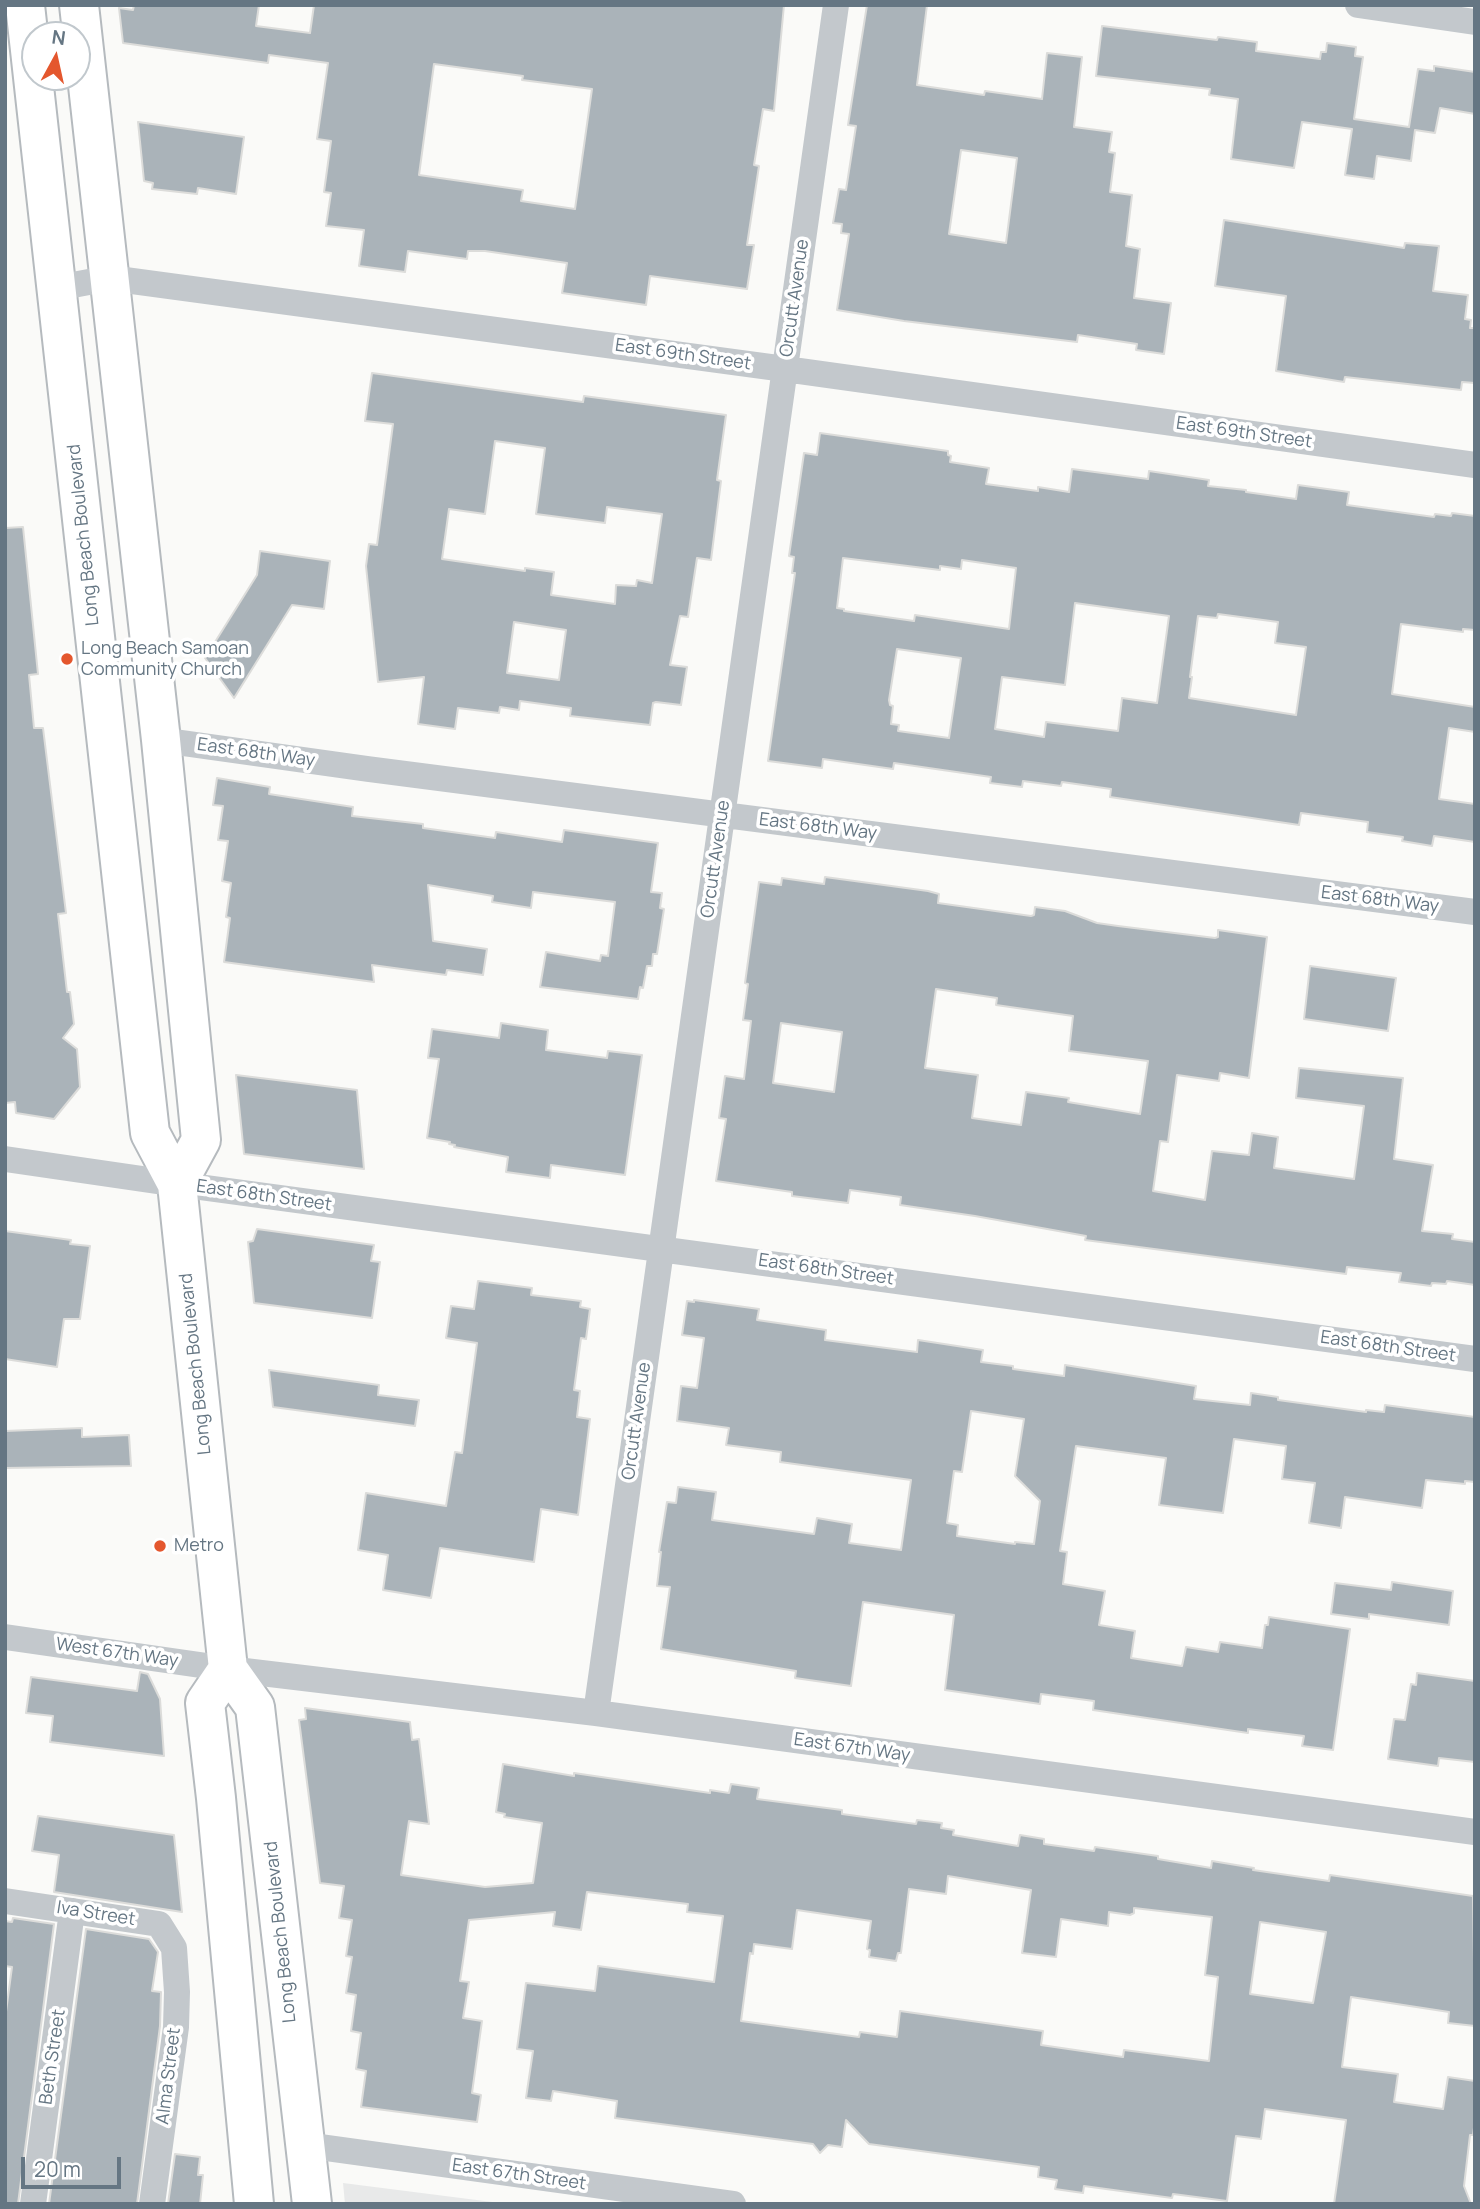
<!DOCTYPE html>
<html>
<head>
<meta charset="utf-8">
<style>
  body { margin:0 }
  #map { position:relative; width:1480px; height:2209px; overflow:hidden; background:#fafaf8; font-family:Manrope,sans-serif }
  canvas { display:block }
  .frame { position:absolute; inset:0; border:7px solid #657683; pointer-events:none }
  .north { position:absolute; left:21px; top:21px; width:70px; height:70px; box-sizing:border-box; background:#fff; border:2px solid #c1c8cd; border-radius:50%; rotate:8deg; font-size:19px; font-weight:700; line-height:28px; text-align:center; color:#657683 }
  .north::after { content:''; display:block; margin:auto; width:24px; height:32px; background:#e4572e; clip-path:polygon(50% 0,100% 100%,50% 72%,0 100%) }
  .scale { position:absolute; left:21px; top:2157px; width:100px; height:32px; box-sizing:border-box; border:4px solid #657683; border-top:0; padding-left:9px; font-size:21px; line-height:24px; white-space:nowrap; color:#657683; -webkit-text-stroke:5px #fff; paint-order:stroke }
</style>
</head>
<body>
<div id="map">
<canvas width="1480" height="2209"></canvas>
<div class="frame"></div>
<div class="north">N</div>
<div class="scale">20 m</div>
</div>
<script>
const context = document.querySelector('canvas').getContext('2d');
context.lineJoin = 'round';
function paint(path, color) {
  context.fillStyle = color;
  context.fill(path, 'evenodd');
}
function trace(path, color, width, dash) {
  context.strokeStyle = color;
  context.lineWidth = width;
  context.lineCap = dash ? 'butt' : 'round';
  context.setLineDash(dash || []);
  context.stroke(path);
}
function label(font, color, halo, rows, align = 'center') {
  context.font = font + ' Manrope,sans-serif';
  context.lineWidth = 7;
  context.setLineDash([]);
  context.textBaseline = 'middle';
  context.strokeStyle = halo;
  context.fillStyle = color;
  for (const [text, x, y, turn = 0] of rows) {
    context.save();
    context.translate(x, y);
    context.rotate((+turn || 0) * Math.PI / 180);
    context.textAlign = isNaN(turn) ? turn : align;
    if (halo) context.strokeText(text, 0, 0);
    context.fillText(text, 0, 0);
    context.restore();
  }
}
paint(new Path2D(`
  M343,2183l165,21h-163z`), '#e8e9e9');
const building = new Path2D(`
  M134,5h125l-3,21 54,7 4,-28h470l-10,106 -11,-2 -9,56 5,1 -12,79h7l-7,44 -97,-13 -4,29 -84,-12 5,-30 -82,-12h-17l-1,8 -59,-8 -3,21 -46,-6 5,-36 -38,-4 5,-33 -7,-1 7,-51 -14,-2 11,-76 -59,-8 -1,8 -145,-20 -4,-35 14,2zM434,64l89,12 -1,4 70,9 -17,120 -54,-8 2,-11 -104,-15z
  M867,5h60l-10,80 67,10 1,-4 57,8 5,-46 35,4 -8,70 38,5 -3,20 6,1 -5,39 22,3 -6,51 14,3 -6,49 37,5 -7,51 -28,-4 1,-6 -59,-9 -1,7 -173,-21 -67,-11 12,-76 -8,-1 1,-9 -9,-1 6,-34 7,1 10,-64 -8,-1zM961,150l56,8 -11,85 -57,-9z
  M1102,26l115,14 1,-3 39,5 -1,9 64,8 1,-7h5l1,-9 29,4 -1,9 8,1 -9,62 55,8 9,-58 16,2v-5l41,6v42l-35,-6 -5,25 -20,-3 -4,31 -34,-5 -3,23 -29,-4 7,-46 -50,-7 -8,46 -63,-9 7,-60 -29,-4 1,-6 -114,-13z
  M138,122l106,15 -8,57 -38,-6 -1,6 -45,-5 1,-6 -9,-2z
  M1224,220l180,28 1,-5 34,3 -6,45 35,4 -3,24 6,1 -1,8h5v55l-13,-1 -1,8 -116,-13 -1,5 -68,-11 10,-75 -71,-10z
  M372,373l211,29 1,-6 142,19 -9,65 4,1 -10,79 -14,-2 -9,59 -8,-1 -10,49 17,2 -6,38 -25,-3 -3,1 -3,22 -80,-9 1,-8 -51,-7 -1,9 -19,-3 -1,6 -41,-5 -3,21 -37,-5 6,-47 -46,5 -12,-116 3,-22 8,1 16,-121 -28,-3zM495,441l50,7 -9,66 69,9 2,-16 55,7 -10,69 -15,-3 -1,6 -20,-1 -1,19 -64,-9 3,-23 -29,-4v3l-83,-12 7,-50 36,5zM514,622l52,8 -7,50 -52,-7z
  M820,433l128,18v4l3,1 -1,6 39,6 -3,16 52,7v-4l31,5 3,-23 76,10 1,-8 60,9 -1,6 38,4v2l50,7 2,-14 51,7 -2,13 87,12 1,-3 16,2 1,-3 23,3v114l-12,-1v3l-62,-8 -9,70 83,13v25l-26,-4 -10,71 36,5v38l-41,-6 -2,10 -30,-5 1,-4 -36,-5 1,-10 -67,-9 -2,12 -189,-28 1,-8 -49,-7 -1,4 -38,-5 -1,6 -32,-4 1,-6 -97,-14 -1,6 -70,-10 -1,9 -54,-7 27,-188h-3l2,-16 -5,-1 15,-103 13,2zM843,558l97,12v-4l21,3 1,-9 54,8 -7,61 -94,-14 -1,6 -70,-10v-2l-7,-1zM1075,603l94,13 -12,87 -35,-5 -4,33 -72,-9 -2,15 -49,-8 7,-52 63,8zM1218,614l60,8 -3,21 31,4 -10,68 -107,-17 3,-21h-2l8,-61 19,2zM897,649l64,9 -12,80 -51,-7 1,-6 -8,-1 2,-18 -3,-1 -1,-5z
  M23,527l15,147 -9,1 5,53h9l23,185 -8,1 9,78h3l4,32 -11,14 14,11 3,38 -26,32 -38,-6 -1,-11 -10,1v-575z
  M260,551l70,10 -6,48 -32,-4 -58,93 -29,-40 52,-83z
  M217,778l53,9 -1,7 84,13 -1,9 71,8v4l72,10 1,-6 66,10 2,-12 94,13 -7,49 11,1 -2,15 4,1 -7,45h-4l-1,12h-5l-4,22 -3,-1 -2,12 -98,-12 6,-35 54,9 1,-6 7,1 7,-54 -82,-10 -2,16 -39,-6 1,-6 -65,-11 5,56 54,8 -4,26 -36,-5 -1,5 -74,-10 2,17 -150,-20 6,-44 -4,-1 5,-34 -9,-2 6,-40 -10,-1 5,-34 -10,-1z
  M825,877l103,14 11,3 -1,9 93,13 3,-1 1,-8 30,4 32,12 21,3 97,12 3,-1v-7l49,7 -18,141 -29,-5 -1,8 -42,-6 -9,67 -8,-1 -7,50 52,9 7,-49 37,4 3,-22 26,4 -4,31 80,11 10,-73 -68,-8 3,-30 104,10 -9,81 39,6 -11,66 31,3 -1,5 23,3v43l-28,-4 -1,3 -14,-1 -1,3 -32,-4 2,-9 -54,-6 -1,7 -261,-34 1,-4 -111,-20 -75,-11 1,-8 -51,-7 -2,13 -56,-7v-4l-76,-11 10,-62 -7,-1 6,-42 19,3 7,-58 -8,-1 5,-36 -3,-1 14,-101 22,3 1,-7 42,6zM936,989l61,9 -1,7 77,11 -4,35 79,10 -8,53 -72,-12 1,-4 -43,-6 -5,33 -49,-7 6,-43 -53,-7zM781,1023l61,9 -8,60 -61,-9z
  M1310,966l86,12 -8,53 -84,-12z
  M501,1023l47,7 -2,20 61,8 1,-7 34,4 -17,120 -74,-10 -1,13 -44,-6 2,-15 -54,-10 1,-2 -6,-1 1,-2 -23,-4 12,-79 -11,-1 4,-29 67,9z
  M236,1075l121,15 7,79 -120,-15z
  M257,1229l117,16 -3,16 9,1 -8,56 -118,-15 -6,-61 5,-1z
  M5,1231l66,9 -1,4 20,2 -10,73h-16l-7,48 -52,-8z
  M478,1281l54,7 -1,7 50,6 -1,6 10,2 -4,30 -5,-1 -7,52 6,1 -3,26 13,2 -12,96 -37,-6 -7,53 -94,-14 -9,50 -48,-8 5,-35 -30,-5 8,-57 80,13 9,-54 7,1 15,-110 -31,-5 5,-32 23,3z
  M694,1300l65,9 -2,11 69,10 -1,10 92,12 1,-12 65,10 -2,12 32,4v3l51,7 1,-11 131,21 -2,13 56,6 1,-12 27,4v3l88,12v-2l18,2 1,-7 90,12v65l-10,-1v3l-39,-4 -4,28 -77,-11 -4,31 -32,-5 6,-40 -33,-4 4,-33 -52,-7 -11,74 -64,-8 7,-47 -90,-12 -16,105 7,1 -4,32 42,7 -6,34 36,6 -4,27 51,8 4,-19 32,5 2,-10 42,6 3,-23h3l1,-8 81,12 -17,121 -31,-4 2,-10 -56,-7v4l-155,-23 1,-9 -53,-7 -1,10 -95,-14 9,-75 -91,-13 -12,84 -56,-8 1,-7 -135,-22 9,-62 -13,-1 4,-34h-2l8,-50 9,1 2,-16 38,5 -4,28 102,14 3,-16 35,6 -3,19 52,7 10,-70 -131,-18 1,-10 -55,-7 3,-17 -52,-7 4,-35 16,2 7,-50 -22,-3 5,-34 7,1zM971,1411l53,8 -9,57 25,25 -6,43 -19,-2v2l-58,-8 1,-11 -11,-2 7,-52 8,1z
  M269,1370l110,15 -1,10 41,5 -4,26 -142,-19z
  M82,1428v9l47,-2 2,31 -126,2v-37z
  M1392,1582l61,9 -4,34 -80,-11v5l-38,-5 4,-31 56,7z
  M140,1672l8,2 12,25 4,57 -114,-14 3,-26 -27,-3 5,-36 106,14z
  M1417,1673l58,8v81l-36,-4 -1,8 -50,-7 6,-40 11,1 6,-36 5,1z
  M305,1708l105,14 2,18 7,-1 10,85 -20,-3 -8,54 84,12 48,-4 9,-60 -38,-6 1,-3 -9,-2 7,-48 71,12v-3l136,20v-3l19,3 2,-9 28,4 -2,11 85,11v4l74,10 1,-4 25,3 -1,5 13,2 -1,5 65,11 2,-11 24,4v5l50,7 1,-4 63,9v3l53,9 1,-7 42,7 -1,2 76,11 1,-6 143,21 2,130 -27,-3 1,-11 -98,-15 -9,70 56,7 -4,28 49,7 5,-32 27,4v40l-2,14h-3l-6,51 7,18h-137l12,-84 -81,-11 -4,30 -25,-3 -9,65 -54,-7 -1,4 -88,-12 -1,7 -28,-4 2,-9 -19,-3 1,-10 -170,-23 -23,-24 -4,27 -14,-2 -8,8 -7,-9 -198,-26 2,-17 -64,-10 -2,10 -25,-3 7,-47 -16,-2 9,-66 69,8 3,-25 116,16 9,-66 -36,-4 1,-8 -101,-12 -6,38 -28,-4 2,-14 -86,8 -9,61 9,1 -6,36 19,3 -10,72 9,2 -4,27 -116,-15 5,-36 -10,-2 5,-36 -10,-2 5,-36 -10,-2 6,-36 -6,-1 6,-36 -13,-2 5,-32 -24,-3 -21,-163 7,-1zM948,1876l83,14 -9,63 34,4 5,-38 47,7 1,-14 21,3 4,-2v-5l78,9 -7,58 13,2 -9,84 -85,-11 -1,7 -82,-12 2,-14 -143,-20 -3,26 -37,-5 -1,5 -118,-16 9,-68 3,1 1,-10 38,5 5,-39 74,11 -4,28 3,1 -1,7 27,4 2,-8h3l8,-64 37,5zM1260,1922l66,10 -13,71 -63,-9z
  M38,1816l136,19 8,77 -128,-20 5,-37 -27,-4z
  M13,1918l41,6 -36,280h-13v-185l7,-52 -7,-1v-45l7,1z
  M86,1929l63,10 9,13 -6,39 9,1 -1,34 -23,178h-88z
  M175,2154l25,3 -2,18h5l-3,29h-32z`);
paint(building, '#aab3b9');
trace(building, '#dcdcda', 2);
const primary = new Path2D(`
  M25,5l125,1128 27,51 51,485 27,38 57,497
  M79,5l82,735 40,400 -24,44
  M228,1669l-23,34 11,95 38,406`);
trace(primary, '#b5babe', 42);
trace(new Path2D(`
  M1358,5l117,17
  M57,288l53,-10 675,91 690,96
  M161,740l207,29 1107,143
  M5,1159l172,25 1298,175
  M5,1637l223,32 368,44 879,119
  M596,1713l240,-1708
  M5,1901l154,23 15,24 3,44 -1,35 -24,177
  M305,2145l428,59
  M33,2204l39,-293`), '#c3c8cc', 26);
trace(primary, '#fff', 38);
for (const [x, y, r, color] of [
  [67,659,7,"#e4572e"],
  [160,1546,7,"#e4572e"]
]) {
  const dot = new Path2D();
  dot.arc(x, y, r, 0, 2 * Math.PI);
  context.fillStyle = color;
  context.fill(dot);
  trace(dot, '#fff', 2.5);
}
label('18px', '#657683', '#fff', [
  ["Orcutt Avenue",795,298,-82],
  ["East 69th Street",683,355,8],
  ["East 69th Street",1244,433,8],
  ["Long Beach Boulevard",84,535,-96],
  ["East 68th Way",256,753,8],
  ["East 68th Way",818,827,7],
  ["Orcutt Avenue",716,859,-82],
  ["East 68th Way",1380,900,7],
  ["East 68th Street",264,1196,8],
  ["East 68th Street",826,1270,8],
  ["East 68th Street",1388,1347,8],
  ["Long Beach Boulevard",196,1364,-96],
  ["Orcutt Avenue",637,1421,-82],
  ["West 67th Way",117,1653,8],
  ["East 67th Way",852,1748,8],
  ["Iva Street",96,1914,9],
  ["Long Beach Boulevard",281,1932,-96],
  ["Beth Street",53,2057,-82],
  ["Alma Street",169,2076,-83],
  ["East 67th Street",519,2175,8]
]);
label('18px', '#657683', '#fff', [
  ["Long Beach Samoan",81,649],
  ["Community Church",81,670],
  ["Metro",174,1546]
], 'left');
</script>
</body>
</html>
